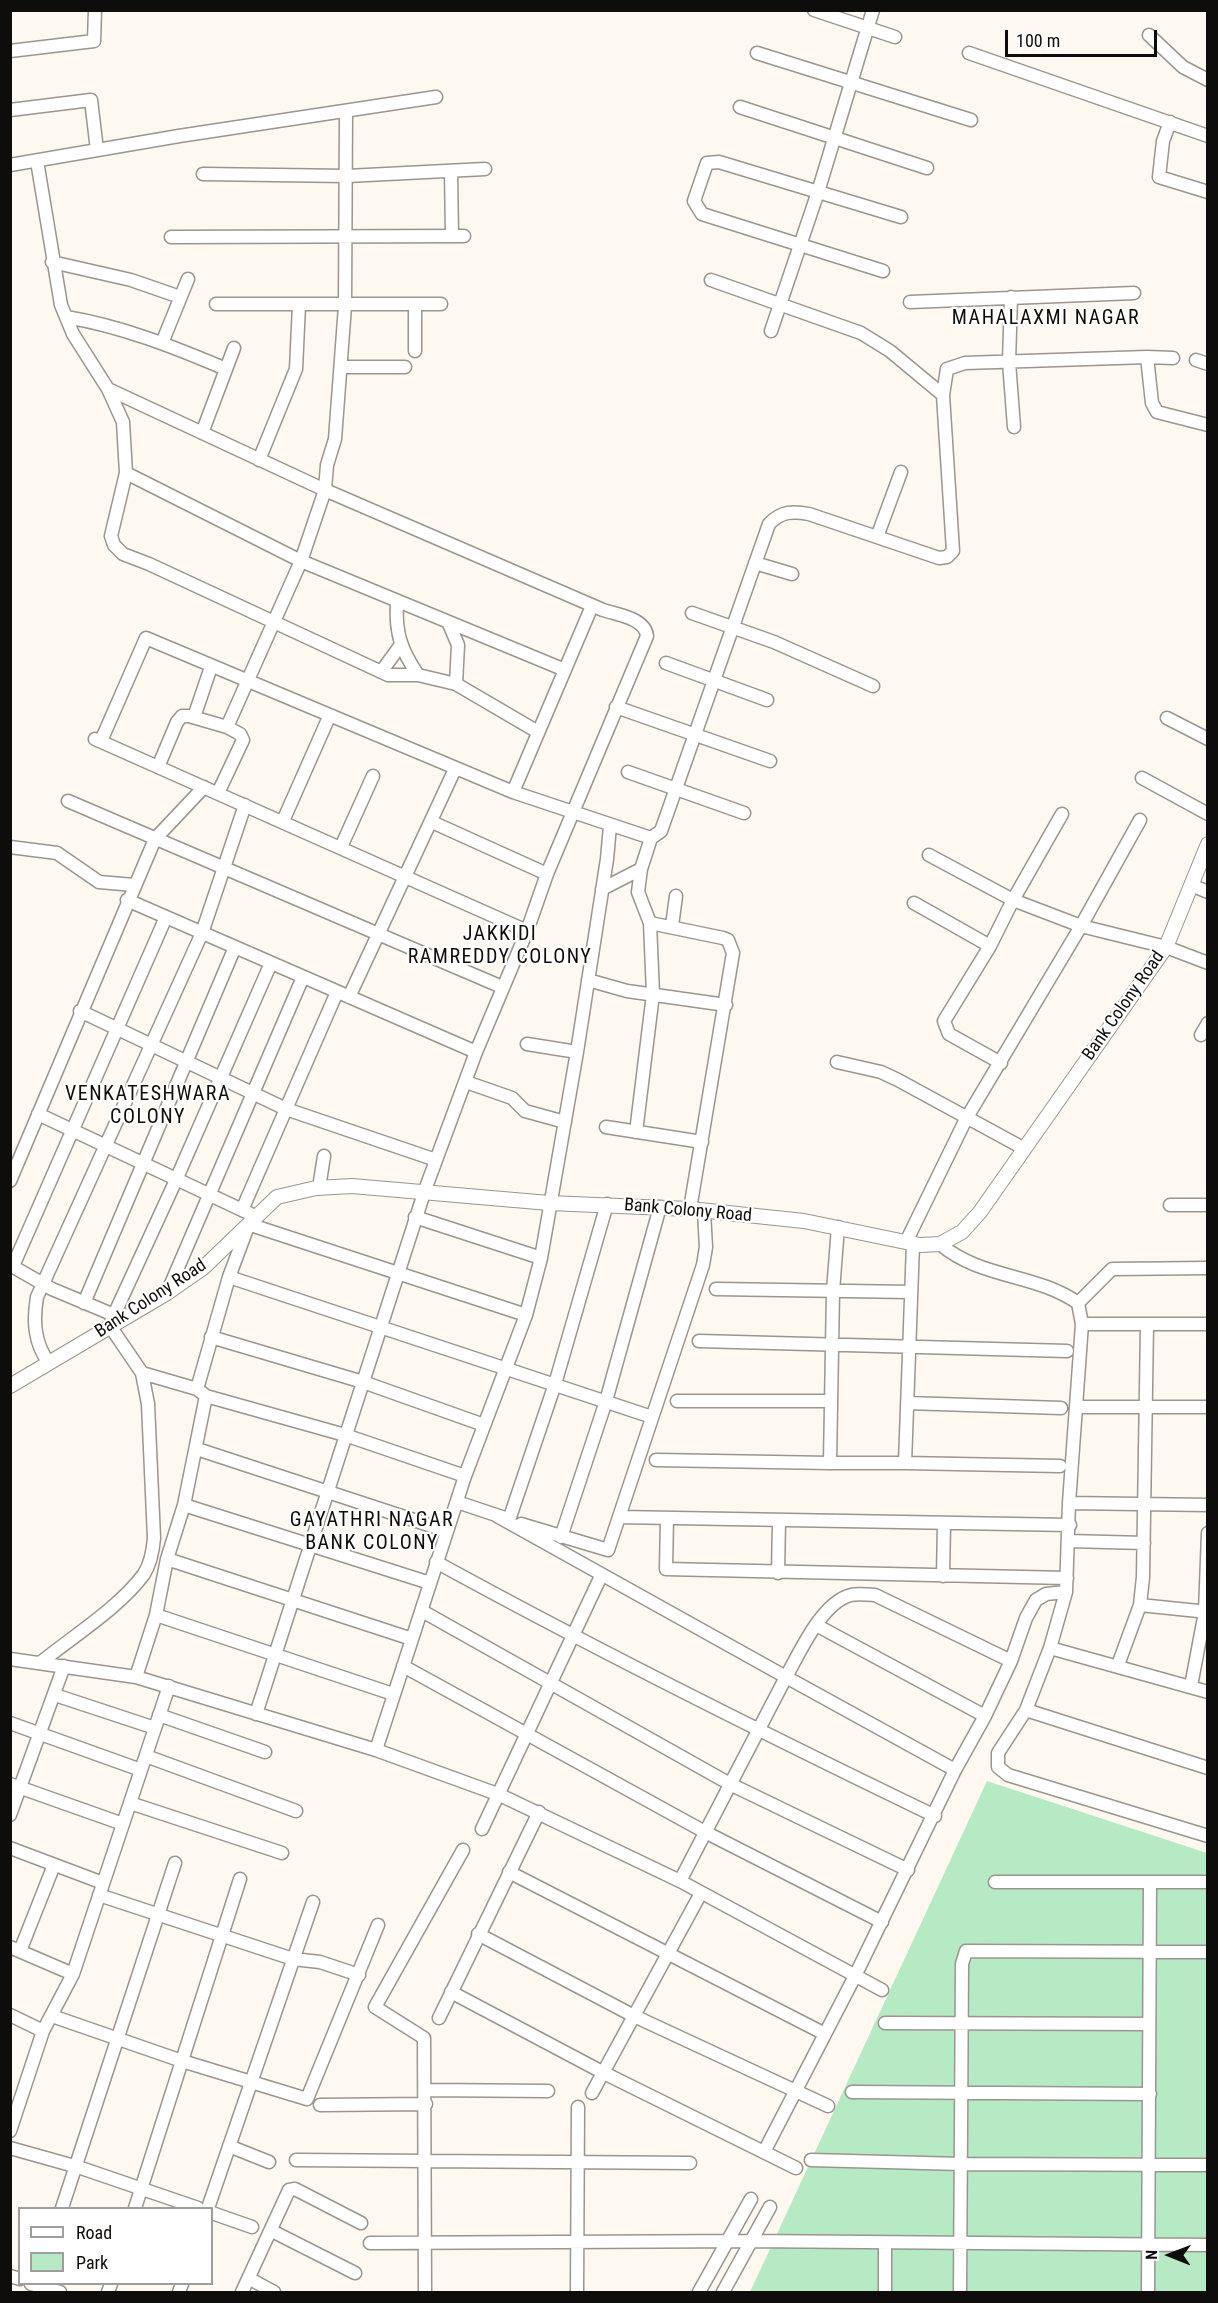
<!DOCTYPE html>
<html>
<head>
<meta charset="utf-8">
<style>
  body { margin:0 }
  #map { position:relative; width:1218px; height:2303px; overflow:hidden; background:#fef8f0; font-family:"Roboto Condensed",sans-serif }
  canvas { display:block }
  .frame { position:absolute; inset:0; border:12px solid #0f0d0b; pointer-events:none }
  .legend { position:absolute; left:18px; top:2207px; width:195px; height:78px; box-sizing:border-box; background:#fff; border:2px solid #9f9e9d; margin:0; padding:8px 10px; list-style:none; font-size:18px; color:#0f0d0b }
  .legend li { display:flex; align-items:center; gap:12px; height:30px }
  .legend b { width:30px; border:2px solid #9f9e9d }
  .north { position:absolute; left:1140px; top:2225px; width:60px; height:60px; -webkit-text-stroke:4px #fff; paint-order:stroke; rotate:271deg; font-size:16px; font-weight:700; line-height:24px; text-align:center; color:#0f0d0b }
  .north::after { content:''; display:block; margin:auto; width:21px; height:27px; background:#0f0d0b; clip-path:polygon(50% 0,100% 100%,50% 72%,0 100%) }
  .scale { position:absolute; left:1005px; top:30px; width:152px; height:27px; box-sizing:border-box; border:3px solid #0f0d0b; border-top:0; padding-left:8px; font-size:18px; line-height:21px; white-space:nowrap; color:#0f0d0b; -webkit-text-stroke:4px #fff; paint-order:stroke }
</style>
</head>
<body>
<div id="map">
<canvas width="1218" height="2303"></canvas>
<div class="frame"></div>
<ul class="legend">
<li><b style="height:8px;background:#fff"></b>Road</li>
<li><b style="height:16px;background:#b5eac4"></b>Park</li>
</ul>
<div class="north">N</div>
<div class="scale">100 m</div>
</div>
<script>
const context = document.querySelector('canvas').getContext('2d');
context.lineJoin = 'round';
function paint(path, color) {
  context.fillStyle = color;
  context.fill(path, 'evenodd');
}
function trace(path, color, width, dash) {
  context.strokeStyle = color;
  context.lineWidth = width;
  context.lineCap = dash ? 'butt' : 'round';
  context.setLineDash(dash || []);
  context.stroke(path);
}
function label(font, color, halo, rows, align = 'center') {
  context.font = font + ' "Roboto Condensed",sans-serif';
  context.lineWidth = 4.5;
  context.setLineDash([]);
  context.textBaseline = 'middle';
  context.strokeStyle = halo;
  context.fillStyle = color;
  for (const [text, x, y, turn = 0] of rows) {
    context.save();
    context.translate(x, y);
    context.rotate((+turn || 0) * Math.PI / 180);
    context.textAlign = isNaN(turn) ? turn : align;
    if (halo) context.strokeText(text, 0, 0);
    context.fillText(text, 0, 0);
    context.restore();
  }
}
paint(new Path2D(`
  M987,1781l220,72v439h-457z`), '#b5eac4');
const minor = new Path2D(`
  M814,10l81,27
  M1149,35l34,32 25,13
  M10,51l84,-10 1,-31
  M757,53l214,67
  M969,53l239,83
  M740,107l187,61
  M10,110l81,-10 6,50
  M1170,122l-7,19 -4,36 49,15
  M37,161l24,144 12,29 35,55 15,33 3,51 -15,63 3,9 9,9 26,10 239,111h30l38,9 82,48
  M10,165l169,-29 257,-39
  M451,171l1,65
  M203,174l144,2 138,-7
  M171,237l293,-1
  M52,262l79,18 49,17
  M883,271l-181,-57 -8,-13 13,-38 12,-1 182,55
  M711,280l150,53 29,18 53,44
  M1011,297l-2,65 5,65
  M910,302l224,-9
  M216,304h225
  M415,305v46
  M66,317c55,9 108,30 160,52
  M771,331l47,-139 55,-182
  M162,343l26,-64
  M1147,357l26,1
  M1196,360l12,4
  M341,367h64
  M108,389l217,101 278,120c15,5 42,8 44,26l-100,238 -20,57 -51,121 -51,138 -169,524
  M202,433l32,-85
  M259,460l37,-91 3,-64
  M126,473l175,88 264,109
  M877,537l24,-65
  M755,563l37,11
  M397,602c-2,31 4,48 21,73
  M692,613l82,29 99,44
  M449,624l9,21 -2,39
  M666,663l101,37
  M381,672l19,-26
  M616,707l154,54
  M194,717l17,-50
  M1167,718l41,21
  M95,739l432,192
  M101,741l45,-103 367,154 138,46 10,-7 108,-307c12,-13 24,-13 40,-10l130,44 8,-1 6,-6 -10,-156 4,-26 18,-6 182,-6 5,46 5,9 51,13
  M158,767l19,-45 5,-6h7l38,11
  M628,772l116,41
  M1142,778l66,36
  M513,792l79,-186
  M218,793l25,-53 -3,-6 -13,-7 74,-166 24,-71 2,-25 8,-26 10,-133 1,-195
  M68,801l434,186
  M283,821l46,-104
  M432,822l115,52
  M10,847l47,6 42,29 35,3
  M341,847l32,-71
  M929,855l84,45 49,-86
  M1191,885l17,7
  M602,889l39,-20
  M127,900l349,152
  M914,903l76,43
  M650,923l73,15 5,2 5,13 -43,256
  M672,926l4,-30
  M588,980l39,11 99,14
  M349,997l106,-228
  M80,1011l206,98 150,51
  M1201,1035l7,-12
  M527,1044l50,8
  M837,1062l44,10 17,8 125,68
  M1001,1063l-52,-29 -5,-13 46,-75 23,-46 68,26 85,21 42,16
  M466,1082l46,16 13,13 40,11
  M38,1114l219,103
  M606,1127l96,15
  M636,1132l17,-138 -3,-71 -12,-31 3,-23 10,-31
  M10,1181l145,-342 49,-52
  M319,1188l5,-32
  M1170,1205h38
  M242,1210l95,-218
  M415,1217l126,41
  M251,1225l275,90
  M838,1227l-5,64 -3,172h75l8,-219
  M906,1242l60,-123 115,-193 59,-106
  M940,1244c41,35 95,29 138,59l4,21 -13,179 -3,89 -16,56 -24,62 -28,43v14l10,8 200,61
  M10,1265l42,24 62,26 -4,11 32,47 6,31 6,134c-1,12 -3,25 -10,36 -24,33 -72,63 -104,89
  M13,1266l153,-349
  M229,1277l423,140
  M716,1289l195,3
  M167,1293l136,-316
  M84,1303l151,-356
  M1078,1303l34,-34 96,-1
  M114,1315l62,-135 95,-217
  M1082,1324h126
  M211,1337l152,45 121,43
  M699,1341l368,10
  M49,1363c-15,-20 -16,-42 -12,-66l165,-364 43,-128
  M142,1373l55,16 9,7 139,39 120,41
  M197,1389l32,-112 18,-48
  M677,1401h154
  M907,1403l154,5
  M1077,1407h131
  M197,1449l250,82
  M656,1460l174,3
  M905,1463l155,3
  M457,1502l48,16
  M1069,1503l139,2
  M184,1505l246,78
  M497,1516l289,161c14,-25 36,-75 65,-82 7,-2 16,0 24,0l136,66
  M619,1517l451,8
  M667,1518l-1,51 401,9
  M509,1520l46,-136 52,-180
  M521,1524l87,26 95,-285 3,-18 -2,-35
  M561,1537l45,-136 54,-194
  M1069,1541l75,2
  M167,1559l245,80
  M436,1562c164,90 331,173 499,254
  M778,1573l1,-52
  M943,1576l1,-52
  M1140,1605l68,7
  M422,1611l308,173 178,86
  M156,1615l237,79
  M816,1625l169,91
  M1050,1648l158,44
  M10,1659l126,18 240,73 124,45 180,86 202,109
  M1118,1665l22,-60 3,-28 4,-252
  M403,1666l302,166 177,90
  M136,1677l20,-62 11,-56 17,-54 22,-109
  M1191,1686l14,-74 3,-79
  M55,1695l100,33
  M1026,1710l182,58
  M159,1715l106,37
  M10,1723l131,47
  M376,1750l89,-274 61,-161 15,-57 36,-206 30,-193 3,-33
  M146,1756l150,55
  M10,1784l113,40
  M130,1803l152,50
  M10,1815l54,-149
  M482,1829l119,-253
  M10,1848l93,35
  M509,1872l316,162
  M680,1881l106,-204 169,93
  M995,1882h213
  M99,1895l194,64 27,3 39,13
  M478,1934l156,82 194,90
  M10,1947l63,27
  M20,1951l34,-86
  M451,1992l153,81 192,95
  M10,2015l33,16
  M52,2016l130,45 125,38 71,-174
  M439,2018l100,-206
  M885,2023l264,1
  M426,2090l122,1
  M852,2092l298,2
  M592,2093l109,-200
  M320,2105l106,-1
  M10,2131l33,-100 30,-57 96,-288
  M229,2146l40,16
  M10,2148l68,19 120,41
  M764,2152l91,-176 100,-206 30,-54 26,-55 15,-43 10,-18 10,-6 20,-2
  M296,2160l394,3
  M811,2160l150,4 247,1
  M62,2208l113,-345
  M135,2208l105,-329
  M208,2208l105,-306
  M212,2213l40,14
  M272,2231l83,42
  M370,2243l380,-2 458,4
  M10,2276l10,3
  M250,2279l24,13
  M31,2284l29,8
  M108,2292l3,-8
  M179,2292l3,-8
  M242,2292l47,-102 6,-1 66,34
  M425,2292l-1,-254 -49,-31 88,-157
  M577,2292l1,-185
  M699,2292l52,-93
  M723,2292l47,-85
  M885,2292v-48
  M960,2292l2,-328 4,-13 242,1
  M1148,2292l2,-410`);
const tertiary = new Path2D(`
  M10,1386l157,-93 36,-25 74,-71 39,-9 36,-2 197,17 141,6 114,12 116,24 20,-1 22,-12 18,-20 186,-265 42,-103`);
trace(minor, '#9a958e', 15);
trace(tertiary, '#9a958e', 16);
trace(minor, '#fff', 12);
trace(tertiary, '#fff', 14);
label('18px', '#0f0d0b', '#fff', [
  ["Bank Colony Road",1124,1006,-55],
  ["Bank Colony Road",688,1211,5],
  ["Bank Colony Road",151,1299,-33]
]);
context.letterSpacing = '1.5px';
label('20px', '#0f0d0b', '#fff', [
  ["MAHALAXMI NAGAR",1046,319],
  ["JAKKIDI",500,935],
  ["RAMREDDY COLONY",500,958],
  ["VENKATESHWARA",148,1095],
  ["COLONY",148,1118],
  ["GAYATHRI NAGAR",372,1521],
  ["BANK COLONY",372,1544]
]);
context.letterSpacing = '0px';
</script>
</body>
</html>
